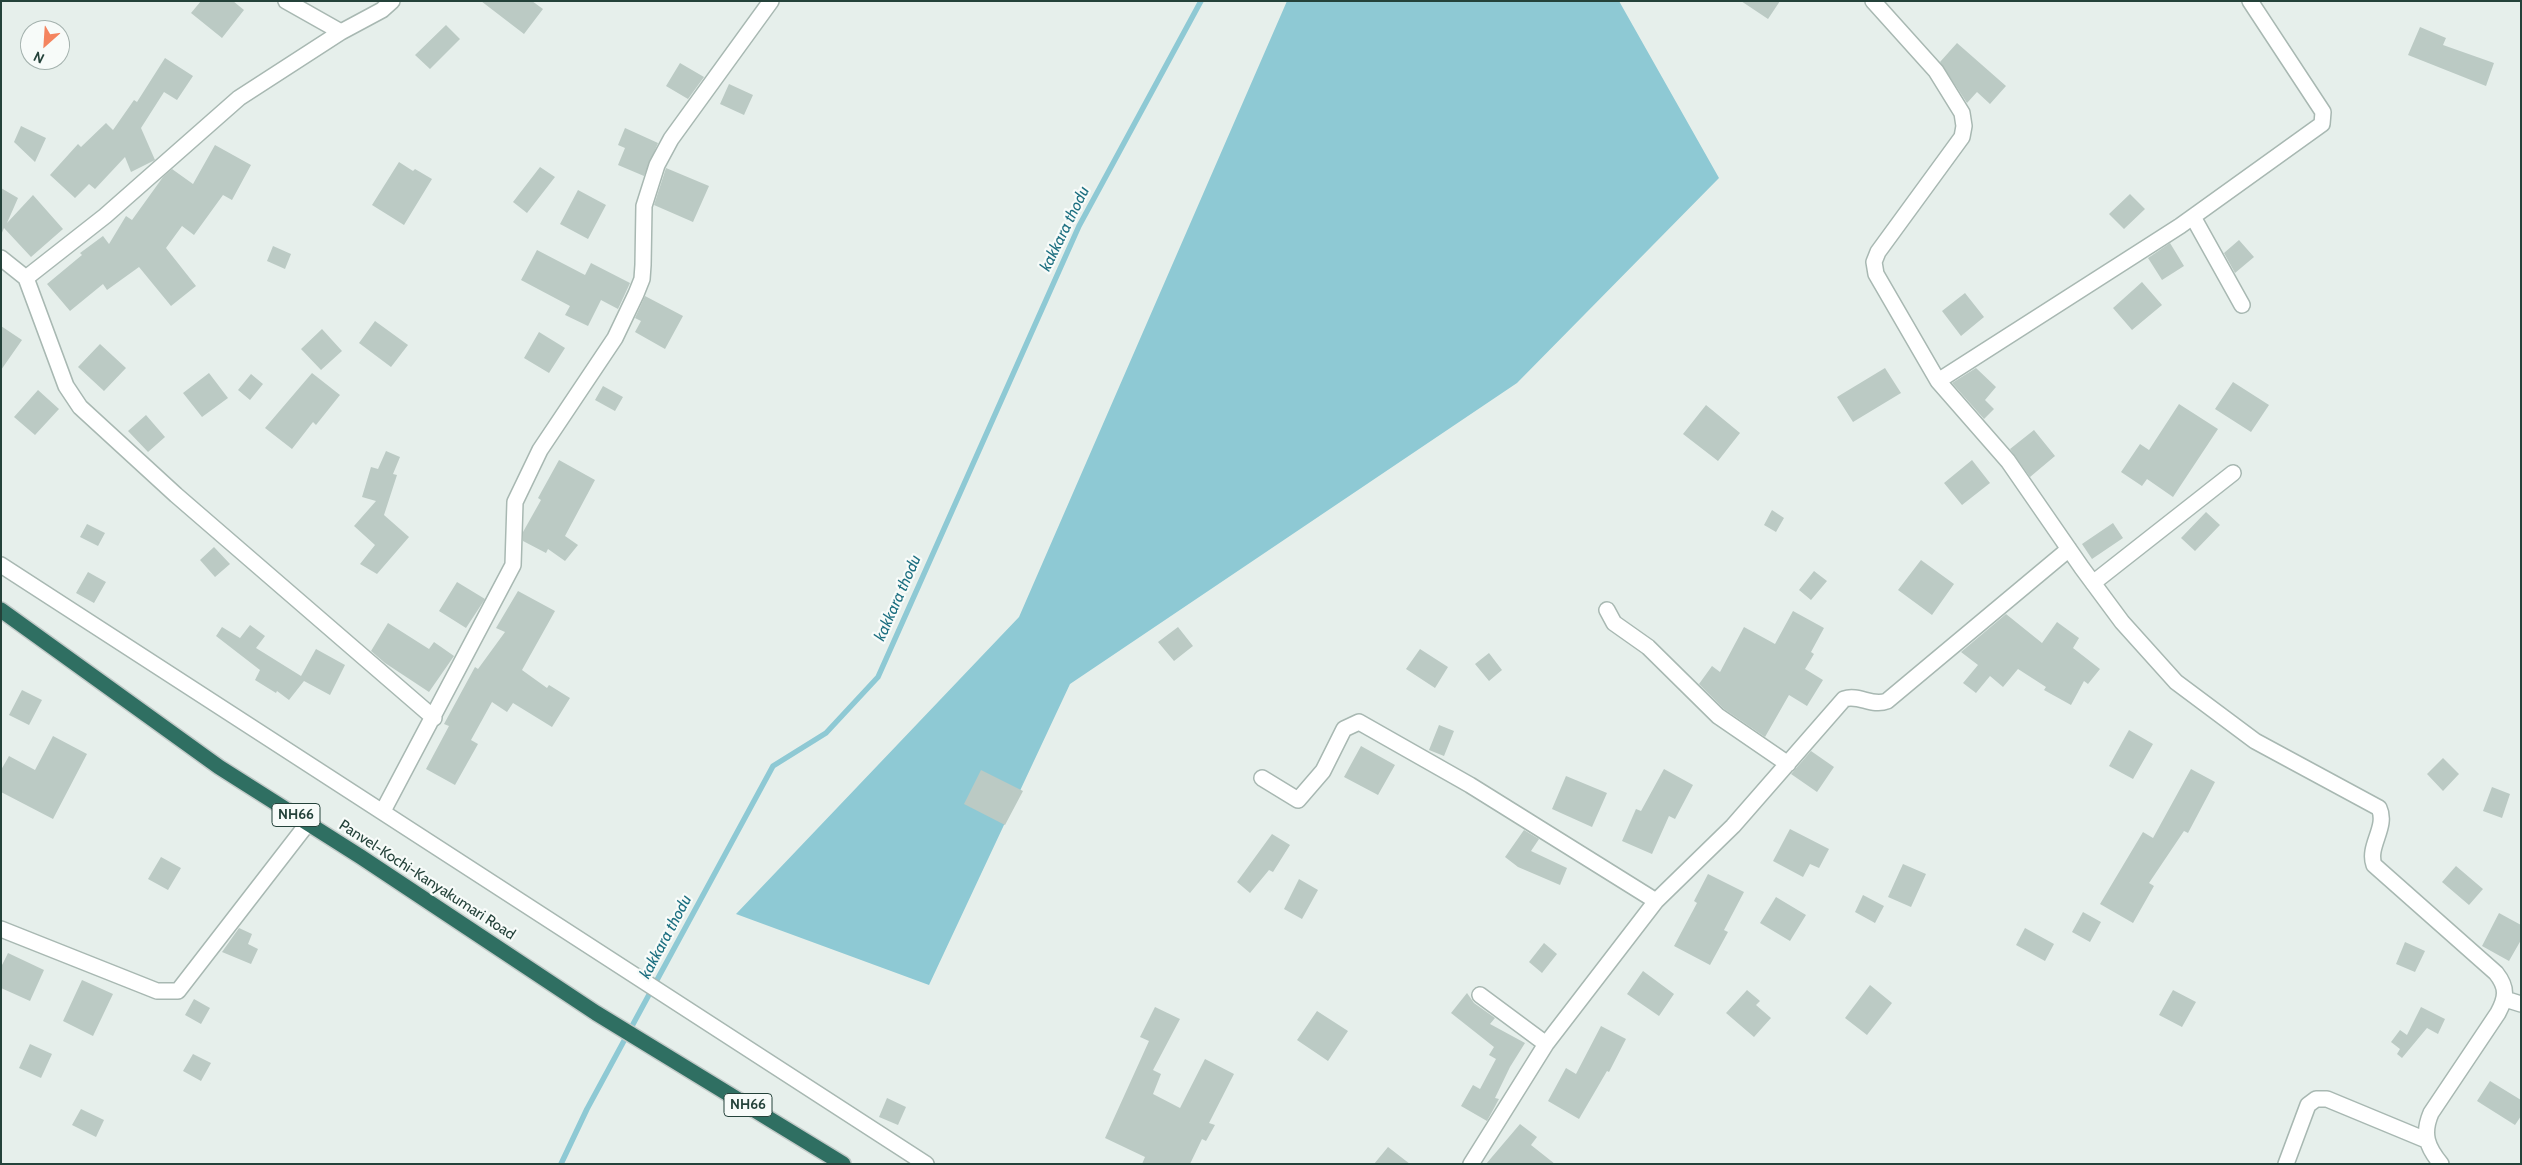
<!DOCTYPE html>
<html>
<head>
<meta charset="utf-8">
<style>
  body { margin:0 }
  #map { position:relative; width:2522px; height:1165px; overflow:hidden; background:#e6efeb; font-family:Cabin,sans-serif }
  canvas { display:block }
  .frame { position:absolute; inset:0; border:2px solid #24423a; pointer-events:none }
  .north { position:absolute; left:20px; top:20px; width:50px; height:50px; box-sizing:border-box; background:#f7fbf9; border:1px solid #a3b1ad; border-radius:50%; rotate:206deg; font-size:14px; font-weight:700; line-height:20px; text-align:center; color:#24423a }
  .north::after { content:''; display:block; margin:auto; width:18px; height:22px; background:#f4845f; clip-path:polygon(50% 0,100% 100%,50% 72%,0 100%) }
</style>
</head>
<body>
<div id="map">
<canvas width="2522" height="1165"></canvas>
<div class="frame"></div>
<div class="north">N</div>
</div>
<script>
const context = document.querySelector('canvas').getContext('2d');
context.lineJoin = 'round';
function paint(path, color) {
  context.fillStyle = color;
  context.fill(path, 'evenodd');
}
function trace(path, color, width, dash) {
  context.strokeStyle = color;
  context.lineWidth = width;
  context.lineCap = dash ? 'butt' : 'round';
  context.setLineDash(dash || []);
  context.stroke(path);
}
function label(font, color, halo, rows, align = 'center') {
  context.font = font + ' Cabin,sans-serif';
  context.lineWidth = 4.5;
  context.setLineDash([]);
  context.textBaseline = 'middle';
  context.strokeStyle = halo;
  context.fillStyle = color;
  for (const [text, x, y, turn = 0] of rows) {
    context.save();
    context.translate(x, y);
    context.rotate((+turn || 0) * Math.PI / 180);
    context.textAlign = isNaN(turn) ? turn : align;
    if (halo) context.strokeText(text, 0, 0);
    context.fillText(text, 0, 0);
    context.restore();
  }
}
paint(new Path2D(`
  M1287,1h332l100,177 -202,205 -447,301 -141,301 -193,-71 283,-297z`), '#8ec9d4');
trace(new Path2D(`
  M561,1164l26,-55 186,-343 53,-33 52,-56 201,-451 122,-225`), '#8ec9d4', 5.5);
paint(new Path2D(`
  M201,1h32l11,9 -22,28 -31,-25z
  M481,1h51l11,8 -19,25z
  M1741,1h39l-12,18z
  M446,25l14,14 -30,30 -15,-14z
  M2420,27l26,11 -3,7 51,18 -8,23 -78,-31z
  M1957,43l49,43 -16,18 -13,-12 -10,11 -27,-41z
  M165,58l28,18 -16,24 -13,-8 -23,36 14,32 -24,12 -6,-15 -30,32 -6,-5 -14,14 -25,-23 28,-31 3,3 25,-24 7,7 21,-30 3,2z
  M680,63l24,14 -16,22 -22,-13z
  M729,84l24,11 -9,20 -24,-11z
  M21,126l25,12 -11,24 -21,-20z
  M625,128l33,15 -14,33 -26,-11 7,-17 -7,-3z
  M215,145l36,20 -19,35 -9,-5 -29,40 -12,-9 -16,22 30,38 -25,20 -32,-39 -32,23 -4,-6 -33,27 -23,-27 35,-29 -2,-2 23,-17 6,8 17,-28 6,4 31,-43 9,-8 21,15z
  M399,162l14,9 2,-2 17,10 -28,46 -32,-20z
  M540,167l15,10 -28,36 -14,-11z
  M666,168l43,18 -16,36 -39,-17z
  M1,188l17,10 -11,25 26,-28 30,34 -32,28 -27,-29 -3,7z
  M578,190l28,15 -18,34 -28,-15z
  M2130,194l15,15 -21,20 -15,-15z
  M2239,240l15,17 -19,16 -11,-20z
  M2170,243l14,23 -22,14 -14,-22z
  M273,246l18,8 -6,15 -18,-8z
  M537,250l48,25 6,-12 39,20 -12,26 -17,-9 -13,26 -23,-11 5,-9 -49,-26z
  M2142,282l20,23 -30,25 -19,-22z
  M1965,293l19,24 -23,19 -19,-25z
  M645,296l38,20 -18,33 -30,-17 6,-11 -6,-3z
  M375,321l33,24 -17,22 -32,-24z
  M1,326l21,14 -21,30z
  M322,329l20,22 -21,19 -20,-21z
  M539,332l26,16 -16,25 -25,-15z
  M100,344l26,24 -22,23 -26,-24z
  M1885,368l16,25 -48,29 -16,-25z
  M1976,368l20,19 -11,13 9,9 -10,10 -32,-36z
  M209,373l19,25 -26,19 -19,-24z
  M312,373l28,22 -24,30 -3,-3 -21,27 -27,-21z
  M251,374l12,10 -13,16 -12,-10z
  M2233,382l36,23 -18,27 -36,-23z
  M603,386l20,11 -8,14 -20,-11z
  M38,390l21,19 -24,26 -21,-18z
  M2179,404l39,25 -45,68 -26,-18 -5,7 -21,-14 19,-28 9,6z
  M1706,405l34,28 -22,28 -35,-27z
  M146,415l19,22 -17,15 -20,-21z
  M2034,430l21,26 -25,21 -20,-28z
  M386,451l14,6 -7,17 4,1 -13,40 25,22 -32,37 -17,-10 15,-19 -21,-19 22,-25 -14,-4 9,-30 7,2z
  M559,460l36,20 -30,56 13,9 -13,16 -17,-12 -2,4 -23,-12v-9l18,-32 -3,-2z
  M1972,460l18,23 -28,22 -18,-22z
  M1772,510l12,8 -8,14 -12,-7z
  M2206,512l14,13 -25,26 -14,-13z
  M2113,523l10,15 -31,21 -10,-15z
  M87,524l18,9 -7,13 -18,-9z
  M214,547l16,17 -15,13 -15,-17z
  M1921,560l33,24 -22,31 -34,-25z
  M1814,571l13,10 -16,19 -12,-10z
  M88,572l18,10 -12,21 -18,-10z
  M457,582l28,17 -19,29 -27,-17z
  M518,591l37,20 -33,59 25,18 2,-3 21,13 -18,29 -39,-24 -6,9 -15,-10 -21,38 7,4 -23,41 -29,-16 23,-43 -5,-2 31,-57 3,2 27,-37 -9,-4z
  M1793,611l31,17 -13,24 3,2 -9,15 18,11 -16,26 -18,-11 -24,42 -41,-28 -25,-25 13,-18 8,6 24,-45 31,17z
  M2006,614l36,29 15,-21 22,16 -6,10 27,21 -12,15 -4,-3 -13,24 -27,-15 2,-3 -28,-18 -15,18 -13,-11 -14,17 -13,-10 15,-18 -17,-13z
  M388,623l41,26 5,-7 20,14 -25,36 -44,-29 -14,-12z
  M250,625l15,11 -9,12 45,28 15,-27 29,16 -15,30 -26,-14 -15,19 -12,-9 -1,2 -21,-13 5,-10 -44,-34 6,-9 18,11z
  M1178,627l15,19 -19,15 -16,-19z
  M1420,649l28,18 -13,21 -29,-19z
  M1489,653l13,17 -13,11 -14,-17z
  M22,690l20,10 -13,25 -20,-10z
  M1439,725l15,6 -10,25 -15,-6z
  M2129,730l24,14 -20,35 -24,-13z
  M53,736l34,18 -34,65 -52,-27v-22l8,-14 26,14z
  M1361,746l34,19 -17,30 -34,-18z
  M1811,751l23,16 -17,25 -26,-18z
  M2443,758l16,16 -16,17 -16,-17z
  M1664,769l29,16 -18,34 -6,-3 -17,38 -30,-13 14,-32 5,2z
  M2191,769l24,13 -27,51 -4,-2 -35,52 5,3 -21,37 -33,-19 43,-72 10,6z
  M981,770l42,21 -18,34 -41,-21z
  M1566,776l41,17 -15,34 -40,-18z
  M2492,787l18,7 -8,24 -19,-7z
  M1790,829l39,20 -10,19 -9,-4 -7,13 -30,-16z
  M1524,830l15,9 -8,12 36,17 -7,17 -42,-18 -13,-10z
  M1272,834l18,11 -17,27 -4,-2 -19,23 -13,-11z
  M161,857l20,11 -13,22 -20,-11z
  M1903,864l23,10 -15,33 -23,-10z
  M2456,866l27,23 -14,16 -27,-23z
  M1708,874l36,18 -20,38 4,2 -18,33 -36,-19 23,-43 -3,-2z
  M1299,879l19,11 -16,29 -18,-10z
  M1863,895l21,11 -9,17 -20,-11z
  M1776,897l30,18 -16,26 -30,-18z
  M2083,912l18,10 -11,20 -18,-10z
  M2499,913l22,12v15l-12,21 -27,-15z
  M239,928l13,6 -4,10 10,5 -7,15 -29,-12z
  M2025,928l29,16 -9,17 -29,-16z
  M2405,942l20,9 -10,21 -19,-8z
  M1544,943l13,11 -15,19 -13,-11z
  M8,953l36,17 -14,31 -29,-13v-21z
  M1643,971l31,23 -15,22 -32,-22z
  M82,980l31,14 -20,42 -30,-15z
  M1870,985l22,18 -25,32 -22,-17z
  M1747,990l13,11 -4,4 15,13 -17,19 -28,-24z
  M2173,990l23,12 -14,25 -23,-12z
  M1467,993l7,10 21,15 -5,6 35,19 -15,24 -15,31 4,1 -12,22 -26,-15 12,-21 7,4 16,-30 -7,-4 5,-8 -43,-34z
  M194,999l16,9 -9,16 -16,-9z
  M1155,1007l25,12 -27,51 8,4 -8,20 27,14 25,-49 29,15 -25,49 6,2 -9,16 -4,-2 -12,25h-48l3,-7 -40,-19 44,-97 -9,-4z
  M2421,1007l24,12 -7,15 -11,-6 -25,30 -5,-4 3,-5 -9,-7 9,-12 7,5z
  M1317,1011l31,20 -20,30 -31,-21z
  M1601,1026l25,13 -17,33 -2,-1 -28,48 -31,-18 18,-33 10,6z
  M30,1044l22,10 -11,24 -22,-10z
  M193,1054l18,9 -10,18 -18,-10z
  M2490,1081l31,19v16l-6,9 -38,-24z
  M887,1098l19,9 -8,18 -19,-8z
  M81,1109l23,11 -8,17 -24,-12z
  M1520,1124l17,13 -6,8 24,19h-69z
  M1388,1147l22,17h-36z`), '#bbcac4');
const minor = new Path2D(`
  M286,1l55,31
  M1873,1l63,70 26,42 2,13 -2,11 -84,115 -4,10 2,12 62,107 70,80 74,107 40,54 54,60 79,59 124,67c9,19 -12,38 -5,57l122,108c12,15 10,25 2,40l-67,100c-9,21 -4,34 10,51
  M2193,217l49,88
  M1,258l25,20 79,-62 134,-118 102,-66 41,-22 10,-9
  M26,278l40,108 14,21 96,88 258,223
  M1938,381l242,-155 142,-102 1,-12 -73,-111
  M1,565l925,599
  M2093,583l140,-110
  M1607,610l7,13 34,24 70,69 70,48
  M1262,778l36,22 25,-29 21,-42 15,-7 111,63 186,116
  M383,811l130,-246 2,-63 25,-52 75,-112 21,-44 6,-15 1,-14 1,-59 13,-41 14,-26 100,-138
  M1,929l156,62h21l130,-168
  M1480,995l66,49
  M2505,999l16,5
  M1471,1164l75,-120 110,-143 77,-75 111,-127c15,-5 28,8 43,2l182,-152
  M2286,1164l22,-59 8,-6h11l99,41`);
const highway = new Path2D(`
  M1,610l218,157 142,90 235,156 247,151`);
trace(minor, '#a8b8b2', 18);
trace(highway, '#c2cac8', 18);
trace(minor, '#fff', 15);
trace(highway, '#2f6f62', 15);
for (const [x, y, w] of [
  [296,815,48],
  [748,1105,48]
]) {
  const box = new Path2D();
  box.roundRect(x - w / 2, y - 11.5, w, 23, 4);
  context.fillStyle = '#f7fbf9';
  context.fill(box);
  trace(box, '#24423a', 1);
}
label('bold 14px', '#24423a', null, [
  ["NH66",296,815],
  ["NH66",748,1105]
]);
label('15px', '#24423a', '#f7fbf9', [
  ["Panvel-Kochi-Kanyakumari Road",427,880,33]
]);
label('italic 16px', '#1c6f80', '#f7fbf9', [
  ["kakkara thodu",1065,229,-64],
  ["kakkara thodu",898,598,-66],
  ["kakkara thodu",666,937,-62]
]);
</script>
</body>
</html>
